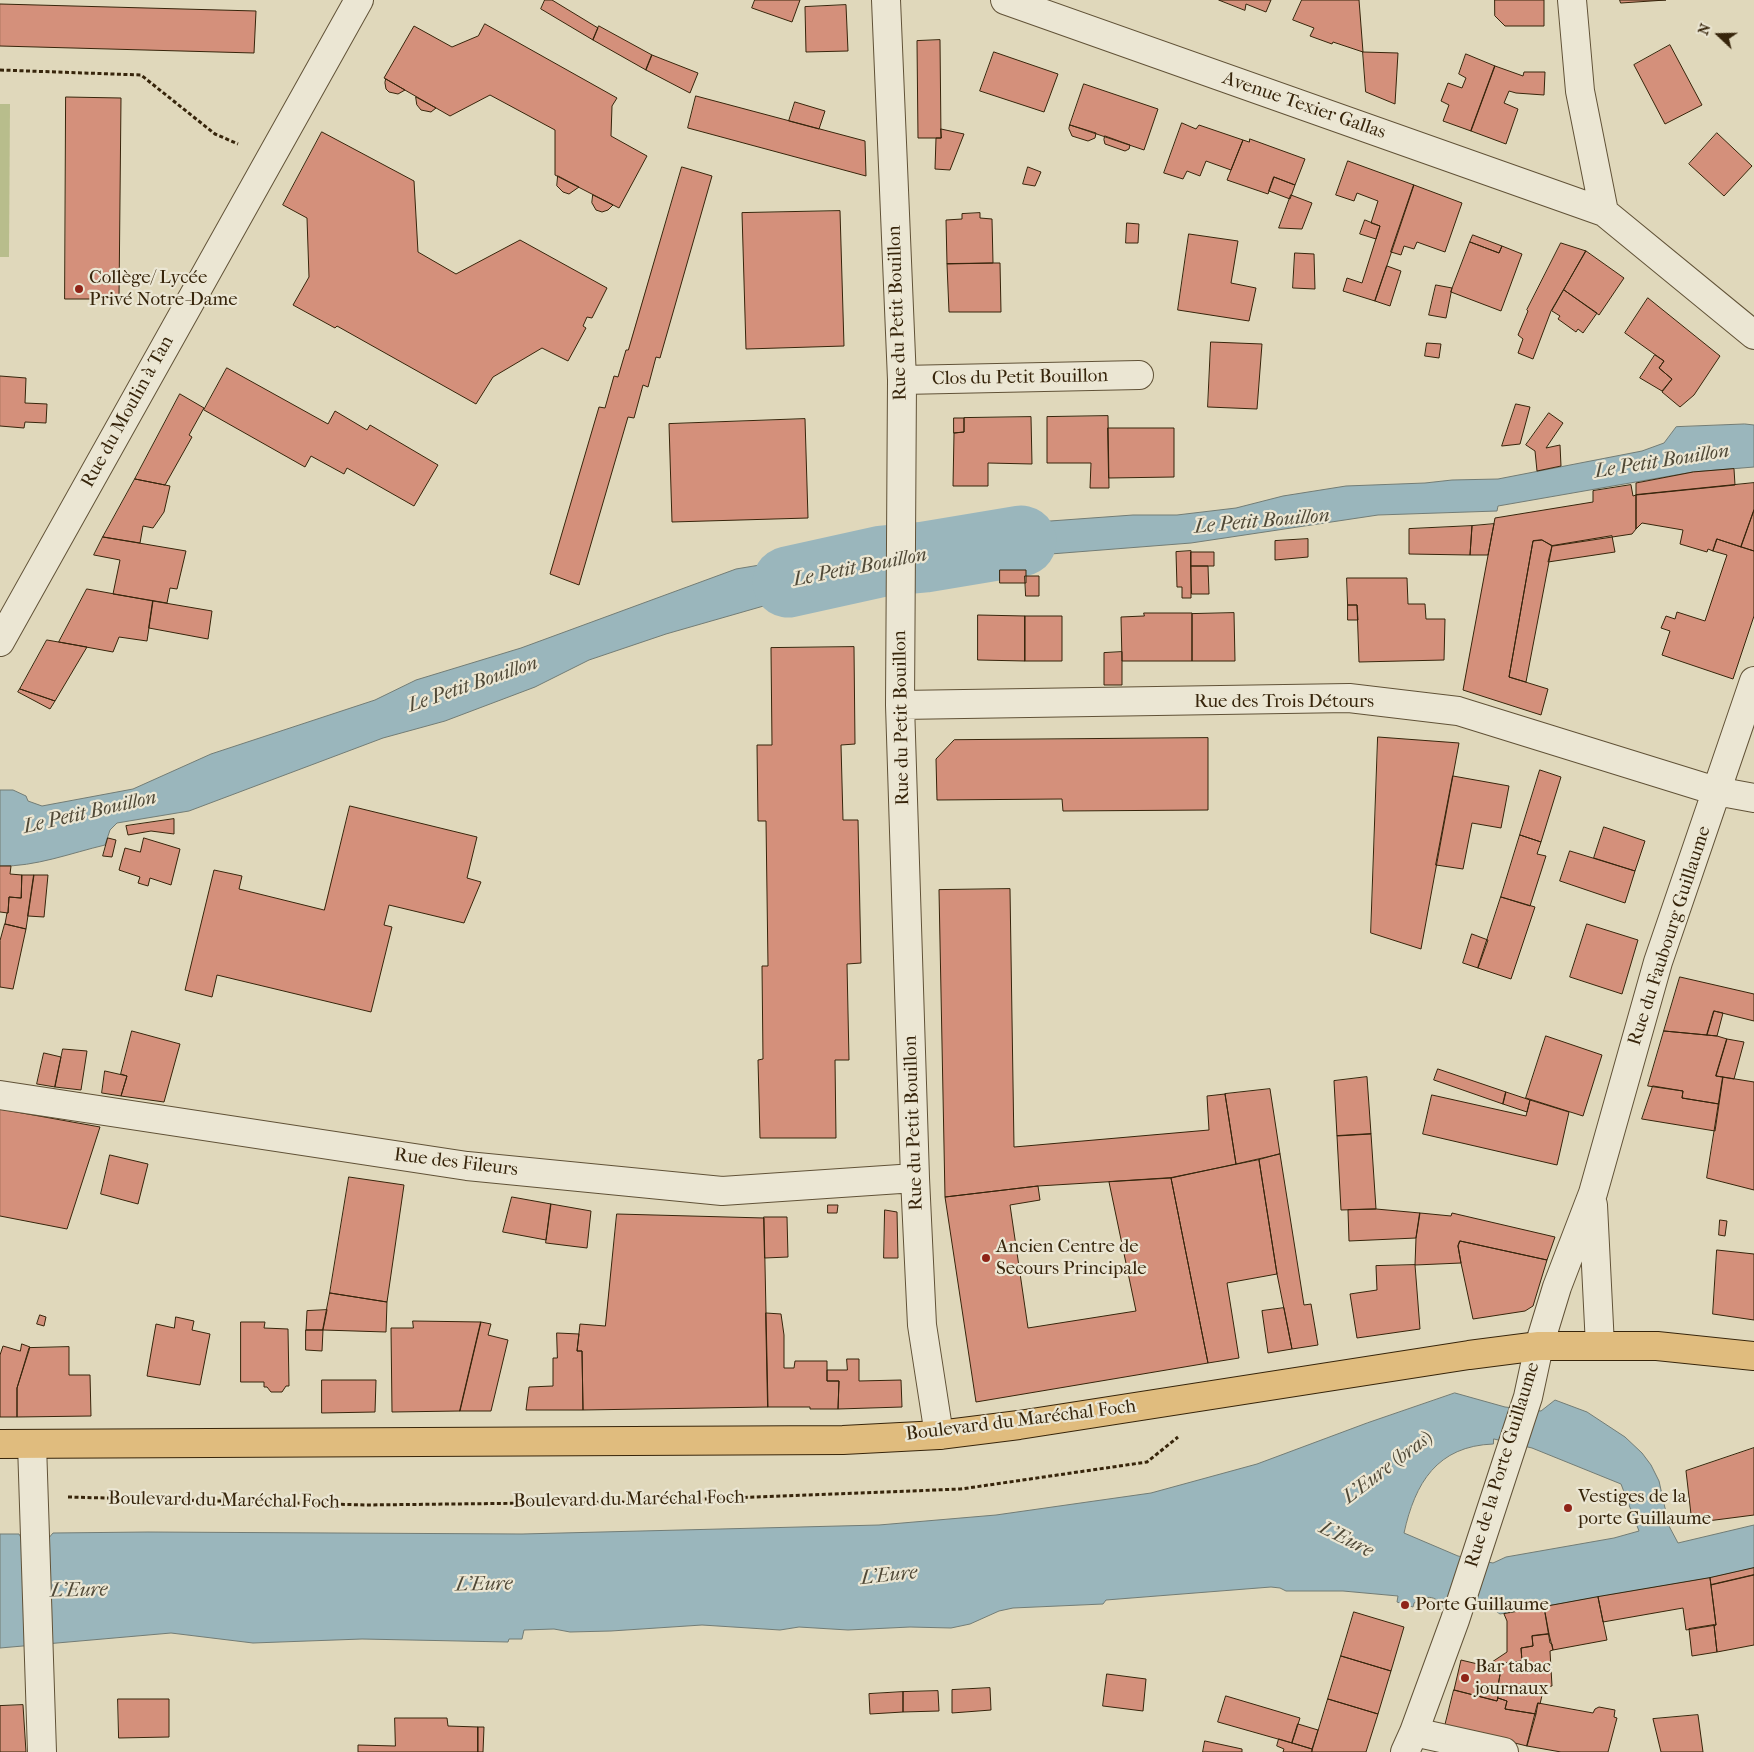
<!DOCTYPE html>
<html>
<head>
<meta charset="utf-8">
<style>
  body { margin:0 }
  #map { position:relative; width:1754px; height:1752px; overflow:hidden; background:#e0d8bb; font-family:"IM FELL French Canon",serif }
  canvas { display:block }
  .north { position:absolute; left:1694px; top:10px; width:50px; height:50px; -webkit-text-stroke:4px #ebe6d3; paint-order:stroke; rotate:291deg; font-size:14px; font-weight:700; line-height:20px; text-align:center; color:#37250b }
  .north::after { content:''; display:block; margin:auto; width:18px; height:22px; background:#37250b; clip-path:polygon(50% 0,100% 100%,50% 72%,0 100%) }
</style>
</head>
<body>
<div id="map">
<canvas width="1754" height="1752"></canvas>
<div class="north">N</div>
</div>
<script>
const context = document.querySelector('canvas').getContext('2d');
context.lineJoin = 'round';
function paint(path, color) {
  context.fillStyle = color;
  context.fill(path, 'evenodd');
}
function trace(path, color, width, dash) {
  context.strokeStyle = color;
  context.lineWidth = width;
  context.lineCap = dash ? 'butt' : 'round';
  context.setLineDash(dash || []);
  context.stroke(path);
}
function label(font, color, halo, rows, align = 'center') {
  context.font = font + ' "IM FELL French Canon",serif';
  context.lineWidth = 4.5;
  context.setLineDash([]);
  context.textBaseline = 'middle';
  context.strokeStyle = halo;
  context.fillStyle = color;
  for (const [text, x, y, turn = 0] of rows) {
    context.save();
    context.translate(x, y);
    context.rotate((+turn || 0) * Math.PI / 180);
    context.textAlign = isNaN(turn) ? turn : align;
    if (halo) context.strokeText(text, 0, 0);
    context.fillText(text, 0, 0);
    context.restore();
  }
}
paint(new Path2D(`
  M0,104h10l-1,153h-9z`), '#b8bd8c');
const water = new Path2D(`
  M1745,424l9,1v42l-61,5 -195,34 -1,5 -119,4 -187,28 -166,13 -93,19v5l-7,-1 -1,-46 6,-2v6l65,-12 138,-10h44l59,-7 47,-12 63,-10 79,-3 27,-3 46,-1 144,-28 22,-8 12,-16z
  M874,538l8,1 1,49 -6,1 -1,-4 -102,18 -108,31 -77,26 -54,27 -90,34 -62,17 -194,73 -72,12 -7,7 -5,15c-34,8 -70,22 -105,21v-76h13l13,6 2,5 14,5 91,-17 78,-35 164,-54 41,-20 105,-32 215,-79 137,-23z
  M1455,1393l50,14 36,4 14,-11 32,12 38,25 17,16 9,12 8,16 10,45 9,17 76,-18v43l-44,10 -210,36c-22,-16 -27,-8 -52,-1 -11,-15 -16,-21 -34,-10l-1,4 -16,-5 1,-6 -55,-5h-57l-6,-3 -9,-1 -165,13 -3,4 -90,4 -14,3 -29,13 -19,4 -41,-1 -62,3 -49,-3 -19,3 -78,-5 -91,6 -41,1 -16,-3 -30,1 -2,9h-13l-1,3 -146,-3 -109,4 -82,-10 -171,15v-114h19l7,13h15l12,-14 95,-1 374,2 357,-9 117,-10 155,-22 106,-29 110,-41zM1494,1439l38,9 89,36 18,47 -25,7 -108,19 -13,6 -35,-7 -54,-23c11,-50 33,-87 89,-89z`);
paint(water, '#9ab6bc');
trace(water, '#727c75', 1);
trace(new Path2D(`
  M788,582l95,-21 42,-4 96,-16`), '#9ab6bc', 71);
const building = new Path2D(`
  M545,0h7l46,28 -5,12 -52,-31z
  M755,0h45l-8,22 -40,-14z
  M1219,0h52l-5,12 -20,-8 -1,6z
  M1302,0h57l4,52 -30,-10 -1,2 -22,-8 4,-8 -21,-8z
  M1495,0h49v26h-39l-10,-10z
  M1620,0h46l-45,3z
  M0,4l256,7 -2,42 -254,-7z
  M846,5l2,46 -42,1 -1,-45z
  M485,24l132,74 -5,8 -1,30 36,20 -28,52 -64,-33v-45l-65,-35 -40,21 -66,-38 30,-52 38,21 26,-11z
  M599,26l53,29 -6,15 -53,-30z
  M940,40l1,98h-23l-1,-97z
  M1670,45l32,60 -37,19 -31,-59z
  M994,52l64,22 -14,38 -64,-21z
  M1363,52l35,1 -3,51 -29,-12z
  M1466,54l29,12 -24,65 -28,-10 6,-16 -8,-4 7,-18 14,5 4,-10 -7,-4z
  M652,55l46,18 -8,20 -44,-23z
  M1495,66l28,10 1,-4h21l-1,23 -28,-2 -7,-2 -5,12 14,6 -12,35 -35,-13z
  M386,79l19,11 -7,4 -9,-2 -3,-3 -1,-6z
  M1084,84l74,25 -14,41 -74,-25z
  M696,96l169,45 1,35 -178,-48z
  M66,97l55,1 -2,201h-54z
  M416,97l20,11 -5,4 -10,-2 -4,-5z
  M795,102l30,9 -6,18 -30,-8z
  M1182,123l14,6 3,-4 44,15 -12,30 -25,-9 -6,15 -13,-5 -4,8 -19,-6z
  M1070,125l26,8 -1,5 -7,3 -16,-5 -3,-7z
  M941,129l23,5 -14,36 -15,-1 1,-31h5z
  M322,132l92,49 4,71 38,22 64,-34 87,48 -15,30 -5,-1 -4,9 3,2 -18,33 -26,-13 -49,29 -17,27 -139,-78 -2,2 -42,-23 16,-28 -2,-59 -24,-13z
  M1717,133l35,33 -28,30 -35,-32z
  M1105,136l25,9 -1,4 -4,2 -20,-7 -1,-4z
  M1250,139l55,20 -10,26 -21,-8 -6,17 -41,-14 16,-40 6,2z
  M1348,161l66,24 -39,116 -32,-10 4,-13 15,5 18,-57 -9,-3 7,-22 -21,-8 -3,8 -18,-6z
  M682,167l30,9 -52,182 -4,-1 -8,30 -5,-2 -9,33 -6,-1 -49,168 -29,-11 49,-167 6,1 9,-32 4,1 8,-27h2z
  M1028,167l13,5 -6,14 -12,-2z
  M558,176l21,11 -10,7 -6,-2 -6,-6z
  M1274,177l21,8 -5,14 -21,-8z
  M1414,185l48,18 -17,49 -28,-10 -3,7 -10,-3 -3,9 -10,-3z
  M593,195l20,10 -5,5 -6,2 -6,-2 -4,-7z
  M1291,195l21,8 -10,26 -23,-1z
  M840,211l4,135 -98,3 -4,-136z
  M980,213v5l12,1 1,44 -46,1 -1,-44 16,-1v-5z
  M1365,220l15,6 -4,13 -16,-5z
  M1127,223l12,1 -1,19h-12z
  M1189,234l49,7 -7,42 25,5 -7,33 -71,-11z
  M1473,235l29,11 -3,7 -29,-11z
  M1470,242l29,11 3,-7 20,8 -21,57 -50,-19z
  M1561,243l25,8 -35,60 -18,48 -15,-6 5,-14 -5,-4 10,-24 -1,-1z
  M1586,251l38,27 -25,37 -35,-25z
  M1295,253l19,1 1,35 -22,-1z
  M993,263h7l1,49h-52l-2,-48z
  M1387,266l14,5 -11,35 -15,-5z
  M1436,285l16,3 -6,30 -17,-3z
  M1564,290l33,23 -14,20 -5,-4 -2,3 -18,-13 2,-3 -8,-5z
  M1648,298l72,58 -26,39 -14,12 -18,-15 10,-13 -13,-11 5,-7 -39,-28z
  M1211,342l51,2 -5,65 -49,-2z
  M1427,343l14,1 -2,14 -14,-2z
  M1655,355l9,6 -5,7 13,11 -10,12 -22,-13z
  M227,368l101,56 7,-13 32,19 3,-5 68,40 -24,41 -67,-38 -3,6 -33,-18 -6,11 -101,-57z
  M0,376l26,2 -1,25 22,1 -1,19 -21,-1 -1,6 -24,-2z
  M180,394l24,14 -15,27 3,2 -27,48 -30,-6z
  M1516,404l14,3 -10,37 -18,2z
  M1549,413l14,10 -17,25 14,-3 1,21 -24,5 -2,-20 -9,-6z
  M1108,416l1,72h-19l1,-25h-44v-46z
  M1031,417l1,47 -44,-1v23h-35l1,-53 10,-1v-14z
  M954,418h10v14l-10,1z
  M805,419l3,99 -136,4 -3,-98z
  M1108,428h66v49l-65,1z
  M1734,469l1,16 -99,10v-12l57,-11z
  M135,479l35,7 -6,26 -11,16 -10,-2 -3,17 -37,-6z
  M1754,483v27l-13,37 -24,-8 -4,12 -5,-2 -1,3 -27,-8 3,-14 -41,-7 -6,6v-34z
  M1631,485l2,11 3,-1v34l-4,5 -79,12 -11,-6 -9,1 -24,136 39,12 -7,26 -78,-25 32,-172 98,-16v-11z
  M1754,510v41l-13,-4z
  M1494,524l-6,31h-18l2,-29z
  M1472,526l-2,29 -61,-1v-25z
  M1612,536l3,16 -67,10 4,-16z
  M103,537l83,14 -9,38 -7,-1 -3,15 -54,-9 7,-34 -26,-5z
  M1308,539v18l-33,3v-19z
  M1717,539l37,12v65l-21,63 -71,-24 8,-24 -9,-3 5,-12 9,3 2,-7 28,9 22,-66 -14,-4z
  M1542,540l10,6 -26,136 -17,-5 24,-136z
  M1191,551v47h-9v-11h-5l-1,-35z
  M1191,552h23v14h-23z
  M1191,566h17l1,28h-17z
  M1000,570h26v13h-26z
  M1025,576h14v20h-13z
  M1347,578h60l1,26h17l1,15h19l-1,41 -85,2 -2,-57h-9z
  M87,589l66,12 -6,40 -28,-4 -6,15 -54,-10z
  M153,601l59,10 -4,28 -59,-11z
  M1348,605h9l1,15h-10z
  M1144,613h48v48h-70l-1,-44 23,-1z
  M1234,613l1,48h-43v-47z
  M978,615l47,1v45l-47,-1z
  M1025,616h37v45h-37z
  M47,640l40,7 -32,54 -35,-12z
  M854,647l1,97 -14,1 2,75h15l3,143 -14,1 2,96h-14l1,78h-76l-2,-78 5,-1 -1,-93h6l-2,-145h-8l-1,-76h15l-1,-97z
  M1122,652v33h-18v-32z
  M20,689l35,12 -5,8 -32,-17z
  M1378,737l81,6 -38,206 -50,-16z
  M1208,738v72l-145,1 -1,-12 -125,1 -1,-41 18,-19z
  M1540,770l21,7 -20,65 -21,-7z
  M1453,776l56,10 -8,42 -29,-5 -9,46 -27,-4z
  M350,806l127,31 -10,41 14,4 -17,41 -75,-18 -5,20 8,2 -21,85 -154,-37 -5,22 -27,-7 29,-120 28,6 -3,13 85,21z
  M174,819v15l-23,-3 -23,4 -2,-9z
  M1604,827l41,14 -10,30 -41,-13z
  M1520,835l21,7 -4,12 9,2 -16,50 -29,-9z
  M108,838l8,2 -4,17 -9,-1z
  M144,838l36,11 -9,36 -21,-7 -2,8 -10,-3 2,-6 -21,-7 6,-22 15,4z
  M1570,851l65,20 -10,32 -65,-22z
  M0,866h11l-1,8 12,1 -1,23 -12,-1 -1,16 -8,-1z
  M22,875h12l-8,54 -21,-5 2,-11h1l1,-16 12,1z
  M34,875h14l-4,42 -16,-1z
  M1010,889l4,258 195,-17 -2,-34 18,-2 11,70 -65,14 -133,8 -93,11 -6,-307z
  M1501,897l34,10 -24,72 -33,-11z
  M5,924l21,5 -13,60 -13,-2v-46z
  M1587,924l51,16 -16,54 -52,-17z
  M1472,934l16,6 -10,28 -15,-5z
  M1680,977l74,17v27l-40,-10 -7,24 -43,-4z
  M1714,1011l9,2 -6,23 -10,-1z
  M132,1031l48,13 -16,58 -43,-6 6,-20 -6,-2z
  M1664,1031l53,5 10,3 -11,37 7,1 -4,27 -37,-6 1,-7 -35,-5z
  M1546,1036l56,19 -19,61 -57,-18z
  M1727,1039l17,3 -10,37 -18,-3z
  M63,1049l24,2 -6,39 -26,-3z
  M44,1053l17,4 -6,30 -18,-3z
  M1438,1069l68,23 -3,12 -69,-24z
  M105,1071l22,5 -6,20 -19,-3z
  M1367,1077l4,57 -34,2 -3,-55z
  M1723,1077l31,5v108l-47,-12z
  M1653,1086l30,5 -1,7 37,6 -4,27 -73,-12z
  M1270,1089l10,65 -44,10 -11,-70z
  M1506,1092l24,8 -3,12 -24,-8z
  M1432,1095l94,21 4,-16 39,12 -12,53 -134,-31z
  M0,1109l100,18 -33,102 -67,-13z
  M1371,1134l5,75 -35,1 -4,-74z
  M1280,1154l24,151 7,-1 7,41 -26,4 -15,-75 -18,-114z
  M110,1155l38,9 -10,40 -37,-10z
  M1259,1160l18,114 -50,9 12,75 -31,5 -37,-185z
  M349,1177l55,8 -17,117 -57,-9z
  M1171,1178l37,185 -232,39 -31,-205 93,-11 2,14 -30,5 18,123 108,-17 -27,-129z
  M512,1197l39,7 -5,36 -43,-8z
  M551,1204l40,7 -4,37 -41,-5z
  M828,1205h10l-1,8h-9z
  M1376,1209l44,4 -4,25 -67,3 -1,-31z
  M885,1210l12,2 1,46h-14z
  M1420,1213l31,3 1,-3 103,24 -8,23 -87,-19 -2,5 3,17 -46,2 1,-27z
  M617,1214l147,4 4,189 -185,3 -1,-59h-5l3,-27 25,2z
  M764,1217h23l1,40 -23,1z
  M1720,1220l7,1 -2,15 -6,-1z
  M1460,1241l87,19 -14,46 -8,5 -52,8 -12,-56 -3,-17z
  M1717,1250l37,4v66l-41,-6z
  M1415,1265l5,64 -63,9 -7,-44 27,-4 -1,-24z
  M330,1293l57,9 -1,30 -63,-2z
  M1284,1308l8,41 -24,4 -6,-42z
  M327,1310l-4,20h-17l1,-19z
  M766,1313l15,1 3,21v33h10l1,-7h32v20h12l-1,28h-28v-2h-42z
  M40,1315l6,2 -2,9 -7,-2z
  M176,1317l18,4 -2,9 18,4 -10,51 -53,-9 9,-52 18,4z
  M413,1321l68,1 -21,89 -68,1 -1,-84h22z
  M241,1322h24l-1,6 24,1 1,57h-3l-4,6h-11l-4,-5h-3v-5h-23z
  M481,1322l10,2 -3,11 20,5 -17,71h-31z
  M306,1330h17l-1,21 -16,-1z
  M557,1333l22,1 -2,17h5l1,59h-57l3,-23 24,-1v-28h4z
  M22,1344l8,3 -13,41v29h-17v-62l3,-9 17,5z
  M69,1347v28h21l1,41 -74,1v-29l12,-40z
  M847,1359h12v22l42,-1 1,27 -64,2 1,-28h-12v-11h20z
  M322,1380h54l-1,32 -53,1z
  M1754,1448v67l-62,8 -6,-52z
  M1754,1568v7l-43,10 -1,-7z
  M1754,1575v70l-37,7 -3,-27h2l-5,-40z
  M1710,1578l6,47 -30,5 -3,-22 -80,14 -5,-25z
  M1598,1597l9,43 -54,10 -1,-6 -2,-1 -6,-36z
  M1544,1607l5,27 -17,2 1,10 -12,2 1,13 -20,2 -4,23 2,1 -3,14 -43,-11 7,-30 25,6 21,-14v-31l-3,-7z
  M1354,1612l50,15 -13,44 -50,-15z
  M1714,1625l3,27 -25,4 -3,-27z
  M1549,1634l4,16 -3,1 2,35 -25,3v3l-29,-6 4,-23 20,-2 -1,-13 12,-2 -1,-10z
  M1341,1656l50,15 -13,43 -50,-15z
  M1107,1674l39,5 -3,32 -40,-5z
  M1500,1687l27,5v-3l17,-2 -4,17 -2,-1 -2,11 -31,-5 2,-8 -9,-3z
  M990,1688l1,22 -39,3v-23z
  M1454,1690l43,11 1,-3 9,3 -2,8 31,5 -9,32 -82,-20z
  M938,1691l1,20 -36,1v-20z
  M903,1692v20l-33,2 -1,-20z
  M1226,1696l74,22 -8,25 -74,-21z
  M118,1699h51v38l-50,1z
  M1328,1699l50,15 -12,38h-54z
  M1538,1703l55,10 2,-4 4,-2 16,3 -1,7 3,1 -9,34h-47l-34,-6z
  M23,1705l3,47h-26v-46z
  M1698,1715l5,37h-42l-8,-33z
  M395,1718h52l1,8 30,1v25h-120v-7l37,1z
  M1298,1724l20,6 -6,19 -20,-6z
  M478,1727h6l-1,25h-5z
  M1279,1739l33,10v3h-29l1,-3 -7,-3z
  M1205,1741l37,8v3h-39z`);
paint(building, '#d4907b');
trace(building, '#37250b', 1);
const minor = new Path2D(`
  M886,0l16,380 -2,325 15,473 7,147 17,110
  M1005,0l599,212
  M1572,0l8,91 24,121 150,123
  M902,380l237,-5
  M0,642l359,-642
  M900,705l449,-7 109,13 258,80 38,7
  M0,1095l467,71 255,25 193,-13
  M1593,1205l7,141
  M32,1444l10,308
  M1414,1732l90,20
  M1405,1752l9,-20 41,-112 73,-223 11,-51 18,-59 36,-94 65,-231 96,-281`);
const major = new Path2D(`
  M0,1444l843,-4 96,-5 80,-10 450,-70 70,-9h118l97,10`);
trace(minor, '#615237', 30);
trace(major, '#37250b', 30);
trace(new Path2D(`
  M0,70l141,5 74,59 23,10
  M68,1497l298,8 261,-3 334,-13 186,-27 31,-25`), '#37250b', 3, [4, 2.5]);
trace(minor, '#ebe6d3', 28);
trace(major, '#e0bc7e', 28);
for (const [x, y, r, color] of [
  [79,289,5,"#8f2418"],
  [986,1258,5,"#8f2418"],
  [1568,1508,5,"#8f2418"],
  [1405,1605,5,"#8f2418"],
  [1465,1678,5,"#8f2418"]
]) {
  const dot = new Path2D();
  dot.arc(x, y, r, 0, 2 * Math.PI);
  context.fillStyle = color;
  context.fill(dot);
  trace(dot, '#ebe6d3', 2);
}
label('19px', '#37250b', '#ebe6d3', [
  ["Avenue Texier Gallas",1304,106,19],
  ["Rue du Petit Bouillon",898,313,-92],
  ["Clos du Petit Bouillon",1020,378,-1],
  ["Rue du Moulin à Tan",128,412,-61],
  ["Rue des Trois Détours",1284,702],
  ["Rue du Petit Bouillon",902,718,-91],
  ["Rue du Faubourg Guillaume",1670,936,-72],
  ["Rue du Petit Bouillon",914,1123,-92],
  ["Rue des Fileurs",456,1163,7],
  ["Boulevard du Maréchal Foch",1021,1421,-7],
  ["Rue de la Porte Guillaume",1503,1465,-73],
  ["Boulevard du Maréchal Foch",629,1500,-1],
  ["Boulevard du Maréchal Foch",224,1501,1]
]);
label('19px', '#37250b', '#ebe6d3', [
  ["Collège/ Lycée",89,278],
  ["Privé Notre-Dame",89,300],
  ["Ancien Centre de",996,1247],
  ["Secours Principale",996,1269],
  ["Vestiges de la",1578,1497],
  ["porte Guillaume",1578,1519],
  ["Porte Guillaume",1415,1605],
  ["Bar tabac",1475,1667],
  ["journaux",1475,1689]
], 'left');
label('italic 20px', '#504937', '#ebe6d3', [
  ["Le Petit Bouillon",1662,462,-9],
  ["Le Petit Bouillon",1262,522,-5],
  ["Le Petit Bouillon",860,568,-11],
  ["Le Petit Bouillon",473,685,-19],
  ["Le Petit Bouillon",90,813,-13],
  ["L'Eure (bras)",1388,1468,-37],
  ["L'Eure",1346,1540,27],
  ["L'Eure",889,1576,-6],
  ["L'Eure",484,1585,-1],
  ["L'Eure",79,1591,-1]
]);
</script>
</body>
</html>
